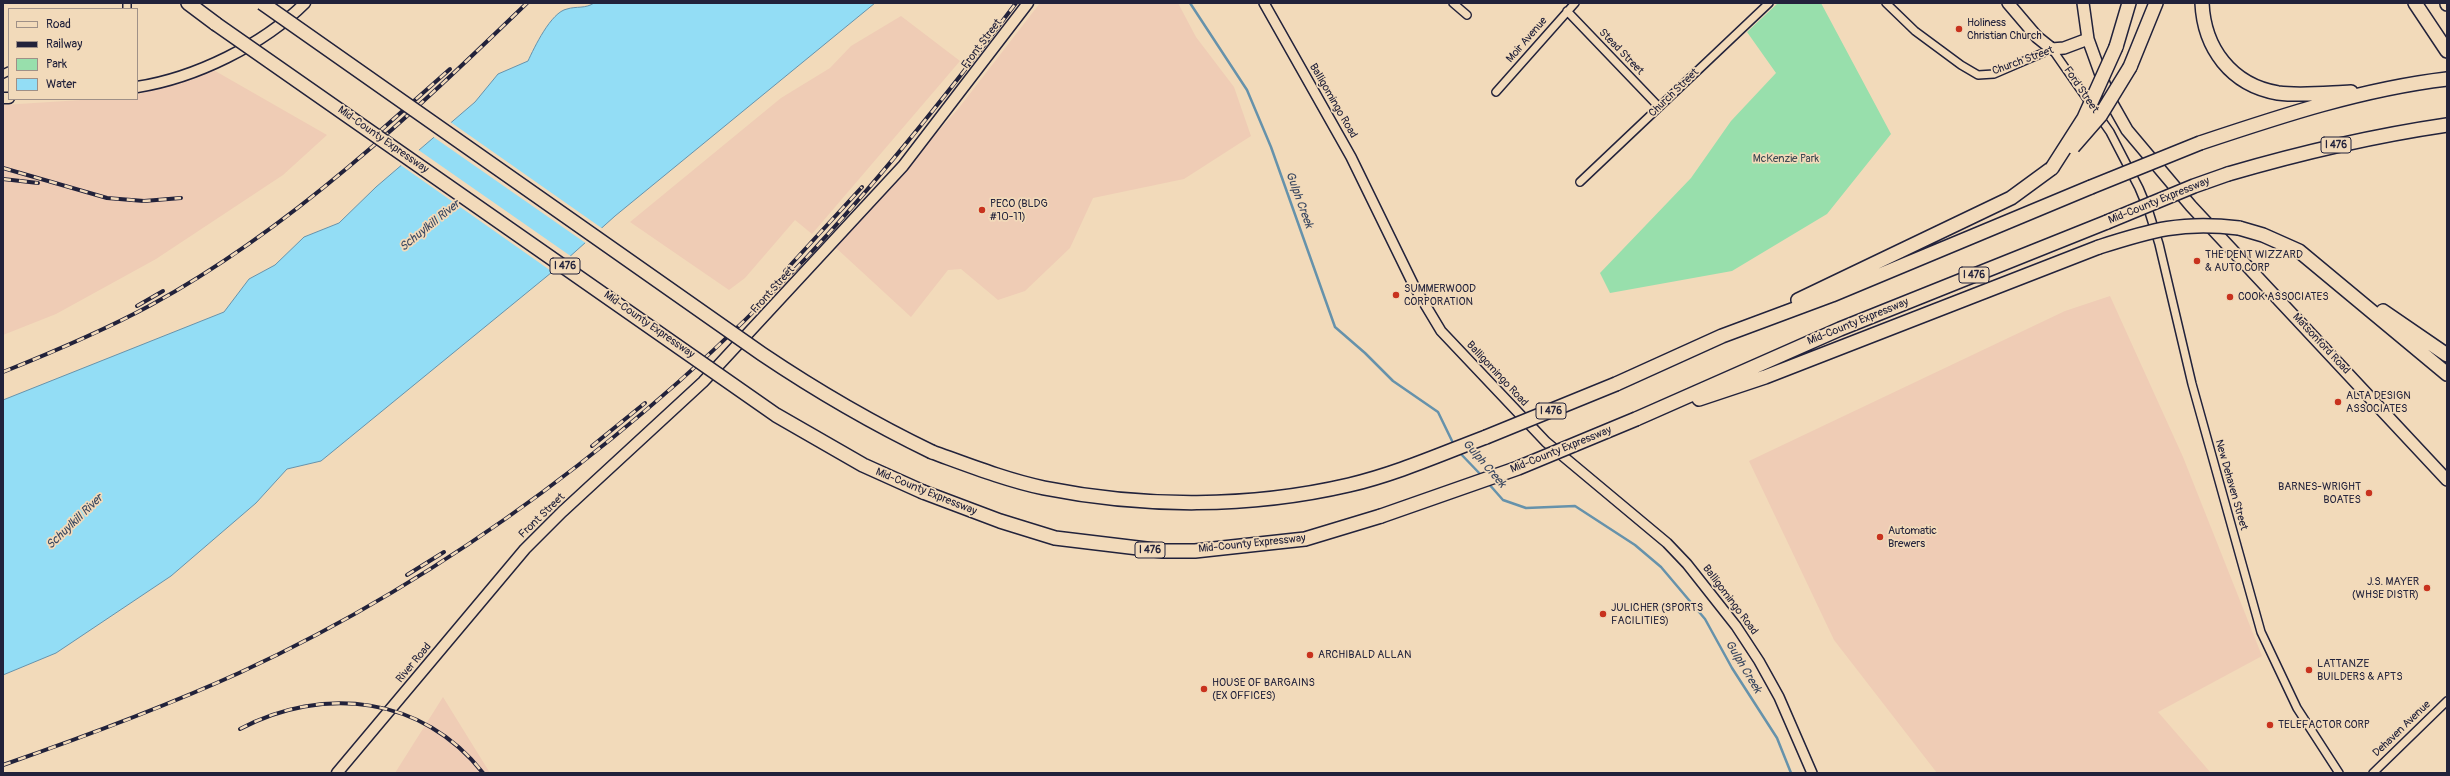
<!DOCTYPE html>
<html>
<head>
<meta charset="utf-8">
<style>
  body { margin:0 }
  #map { position:relative; width:2450px; height:776px; overflow:hidden; background:#f2daba; font-family:Pangolin,sans-serif }
  canvas { display:block }
  .frame { position:absolute; inset:0; border:4px solid #22223b; pointer-events:none }
  .legend { position:absolute; left:8px; top:8px; width:130px; height:92px; box-sizing:border-box; background:#f2daba; border:1px solid #9f9087; margin:0; padding:5px 7px; list-style:none; font-size:12px; color:#22223b }
  .legend li { display:flex; align-items:center; gap:8px; height:20px }
  .legend b { width:20px; border:1px solid #9f9087 }
</style>
</head>
<body>
<div id="map">
<canvas width="2450" height="776"></canvas>
<div class="frame"></div>
<ul class="legend">
<li><b style="height:5px;background:#f2daba"></b>Road</li>
<li><b style="height:5px;background:#22223b"></b>Railway</li>
<li><b style="height:11px;background:#98dfac"></b>Park</li>
<li><b style="height:11px;background:#93ddf5"></b>Water</li>
</ul>
</div>
<script>
const context = document.querySelector('canvas').getContext('2d');
context.lineJoin = 'round';
function paint(path, color) {
  context.fillStyle = color;
  context.fill(path, 'evenodd');
}
function trace(path, color, width, dash) {
  context.strokeStyle = color;
  context.lineWidth = width;
  context.lineCap = dash ? 'butt' : 'round';
  context.setLineDash(dash || []);
  context.stroke(path);
}
function label(font, color, halo, rows, align = 'center') {
  context.font = font + ' Pangolin,sans-serif';
  context.lineWidth = 3.5;
  context.setLineDash([]);
  context.textBaseline = 'middle';
  context.strokeStyle = halo;
  context.fillStyle = color;
  for (const [text, x, y, turn = 0] of rows) {
    context.save();
    context.translate(x, y);
    context.rotate((+turn || 0) * Math.PI / 180);
    context.textAlign = isNaN(turn) ? turn : align;
    if (halo) context.strokeText(text, 0, 0);
    context.fillText(text, 0, 0);
    context.restore();
  }
}
paint(new Path2D(`
  M1040,3h138l18,34 38,50 17,49 -67,43 -91,19 -23,50 -45,43 -27,9 -37,-31 -13,1 -37,47 -76,-70 123,-138z
  M901,16l59,45 -148,173 -17,-14 -50,58 -16,12 -99,-68 151,-124 49,-30 21,-22z
  M210,68l117,67 -44,40 -127,84 -100,55 -53,21v-230l94,-6h40v-4z
  M2110,296l73,161 79,199 -104,56 53,61h-274l-103,-133 -85,-179 316,-150z
  M443,697l47,76h-95z`), '#efccb5');
paint(new Path2D(`
  M1778,3h43l70,131 -64,80 -95,57 -122,22 -10,-20 91,-95 40,-57 45,-48 -29,-41z`), '#98dfac');
const water = new Path2D(`
  M594,3h281l-260,213 -58,52 -236,193 -34,8 -31,34 -85,73 -115,77 -53,22v-275l221,-88 25,-33 26,-14 29,-28 35,-14 37,-36 99,-85 23,-28 30,-13c6,-13 23,-49 39,-52 9,-3 19,0 27,-6z`);
paint(water, '#93ddf5');
trace(water, '#6692ab', 1);
paint(new Path2D(`
  M449,121l154,108 -16,15 -155,-108z
  M417,149l155,108 -18,16 -155,-109z`), '#f2daba');
trace(new Path2D(`
  M1190,3l57,87 24,57 64,180 30,26 28,28 45,31 16,33
  M1459,452l23,24
  M1488,483l15,17 23,8 49,-2 60,39 26,22 44,52 27,49 45,70 14,35`), '#6692ab', 2.5);
const minor = new Path2D(`
  M1453,3l14,12
  M1886,3l29,28 46,34 17,10 16,-1 58,-25 58,83 29,56 10,24 10,32 33,140 69,248 36,76 42,65
  M127,9v-6
  M1567,11l92,96
  M3,74l6,-3
  M1496,92l79,-89
  M1580,182l189,-179
  M2373,773l74,-72`);
const tertiary = new Path2D(`
  M1264,3l87,154 63,129 27,45 105,111 121,101 20,21 49,62 23,35 20,36 33,76`);
const secondary = new Path2D(`
  M137,87c58,-9 126,-42 168,-84
  M3,98h6
  M337,773l188,-224 37,-37 141,-130 200,-216 125,-163`);
const primary = new Path2D(`
  M2008,3l29,34 15,12 12,-1 24,-9
  M2083,3l5,36 22,61 17,30 64,76 256,274`);
const motorway = new Path2D(`
  M188,3l28,21
  M2202,3c2,45 29,82 76,90 23,3 49,0 73,-1
  M2415,3l32,48
  M2447,3v1
  M2116,47l13,-44
  M2130,67l26,-64
  M2200,143c81,-27 162,-54 247,-64
  M2228,174c72,-21 144,-38 219,-49
  M2239,228l24,7 36,16 148,123
  M1798,300l213,-102 41,-30
  M2383,311l64,44
  M1616,384l106,-48 110,-41 259,-108
  M1699,399l66,-22 334,-130
  M1636,419l204,-90 267,-107
  M932,452c36,13 74,28 112,36 100,20 206,20 305,-3 47,-11 92,-31 137,-48
  M923,492l77,29 55,17 108,13h32l110,-12 76,-23`);
trace(minor, '#22223b', 10);
trace(tertiary, '#22223b', 12);
trace(secondary, '#22223b', 13);
trace(primary, '#22223b', 14);
trace(motorway, '#22223b', 16);
trace(minor, '#f2daba', 7);
trace(tertiary, '#f2daba', 9);
trace(secondary, '#f2daba', 10);
trace(primary, '#f2daba', 11);
trace(motorway, '#f2daba', 13);
const rail = new Path2D(`
  M380,131l70,-62
  M3,168l104,30 37,3 37,-3
  M3,179l35,4
  M785,271l77,-84
  M137,306l26,-15
  M3,372c50,-20 100,-41 148,-67 141,-77 261,-191 376,-302
  M592,446l53,-43
  M407,575l37,-23
  M240,729c83,-44 183,-33 243,44
  M3,765c80,-28 159,-57 236,-92 211,-97 408,-246 567,-415 75,-80 144,-167 210,-255`);
trace(rail, '#22223b', 4);
trace(rail, '#f2daba', 2.5, [8]);
const motorwayBridge = new Path2D(`
  M262,3l500,351c55,37 110,69 170,98
  M216,24l560,391 87,50 60,27
  M2073,147l27,-31 30,-49
  M2052,168l32,-50 32,-71
  M2091,187l109,-44
  M2107,222l87,-36 34,-12
  M2099,247c53,-17 83,-26 140,-19
  M1486,437l130,-53
  M1381,516l137,-48 118,-49`);
trace(motorwayBridge, '#22223b', 16, []);
trace(motorwayBridge, '#f2daba', 13);
for (const [x, y, r, color] of [
  [1959,29,4,"#c8321e"],
  [982,210,4,"#c8321e"],
  [2197,261,4,"#c8321e"],
  [1396,295,4,"#c8321e"],
  [2230,297,4,"#c8321e"],
  [2338,402,4,"#c8321e"],
  [2369,493,4,"#c8321e"],
  [1880,537,4,"#c8321e"],
  [2427,588,4,"#c8321e"],
  [1603,614,4,"#c8321e"],
  [1310,655,4,"#c8321e"],
  [2309,670,4,"#c8321e"],
  [1204,689,4,"#c8321e"],
  [2270,725,4,"#c8321e"]
]) {
  const dot = new Path2D();
  dot.arc(x, y, r, 0, 2 * Math.PI);
  context.fillStyle = color;
  context.fill(dot);
  trace(dot, '#f2daba', 1.5);
}
for (const [x, y, w] of [
  [2336,145,30],
  [565,266,30],
  [1974,275,30],
  [1551,411,30],
  [1150,550,30]
]) {
  const box = new Path2D();
  box.roundRect(x - w / 2, y - 8, w, 16, 3);
  context.fillStyle = '#f2daba';
  context.fill(box);
  trace(box, '#22223b', 1);
}
label('bold 10px', '#22223b', null, [
  ["I 476",2336,145],
  ["I 476",565,266],
  ["I 476",1974,275],
  ["I 476",1551,411],
  ["I 476",1150,550]
]);
label('11px', '#22223b', '#f2daba', [
  ["Holiness",1967,23],
  ["Christian Church",1967,36],
  ["PECO (BLDG",990,204],
  ["#10-11)",990,217],
  ["THE DENT WIZZARD",2205,255],
  ["& AUTO CORP",2205,268],
  ["SUMMERWOOD",1404,289],
  ["CORPORATION",1404,302],
  ["COOK ASSOCIATES",2238,297],
  ["ALTA DESIGN",2346,396],
  ["ASSOCIATES",2346,409],
  ["BARNES-WRIGHT",2361,487,"right"],
  ["BOATES",2361,500,"right"],
  ["Automatic",1888,531],
  ["Brewers",1888,544],
  ["J.S. MAYER",2419,582,"right"],
  ["(WHSE DISTR)",2419,595,"right"],
  ["JULICHER (SPORTS",1611,608],
  ["FACILITIES)",1611,621],
  ["ARCHIBALD ALLAN",1318,655],
  ["LATTANZE",2317,664],
  ["BUILDERS & APTS",2317,677],
  ["HOUSE OF BARGAINS",1212,683],
  ["(EX OFFICES)",1212,696],
  ["TELEFACTOR CORP",2278,725]
], 'left');
label('11px', '#22223b', '#f2daba', [
  ["Moir Avenue",1527,40,-49],
  ["Front Street",982,44,-53],
  ["Stead Street",1621,52,46],
  ["Church Street",2023,61,-20],
  ["Ford Street",2081,90,56],
  ["Church Street",1674,93,-44],
  ["Balligomingo Road",1333,101,60],
  ["Mid-County Expressway",383,140,35],
  ["Mid-County Expressway",2159,201,-22],
  ["Front Street",773,290,-48],
  ["Mid-County Expressway",1858,322,-22],
  ["Mid-County Expressway",649,325,35],
  ["Matsonford Road",2321,344,47],
  ["Balligomingo Road",1497,374,47],
  ["Mid-County Expressway",1561,450,-22],
  ["New Dehaven Street",2231,485,74],
  ["Mid-County Expressway",926,492,22],
  ["Front Street",542,516,-44],
  ["Mid-County Expressway",1252,544,-6],
  ["Balligomingo Road",1730,600,53],
  ["River Road",414,663,-50],
  ["Dehaven Avenue",2402,729,-44]
]);
label('11px', '#3a4852', '#f2daba', [
  ["McKenzie Park",1786,159]
]);
label('italic 12px', '#394760', '#f2daba', [
  ["Gulph Creek",1299,200,70],
  ["Schuylkill River",430,226,-39],
  ["Gulph Creek",1484,464,49],
  ["Schuylkill River",75,522,-44],
  ["Gulph Creek",1743,667,59]
]);
</script>
</body>
</html>
